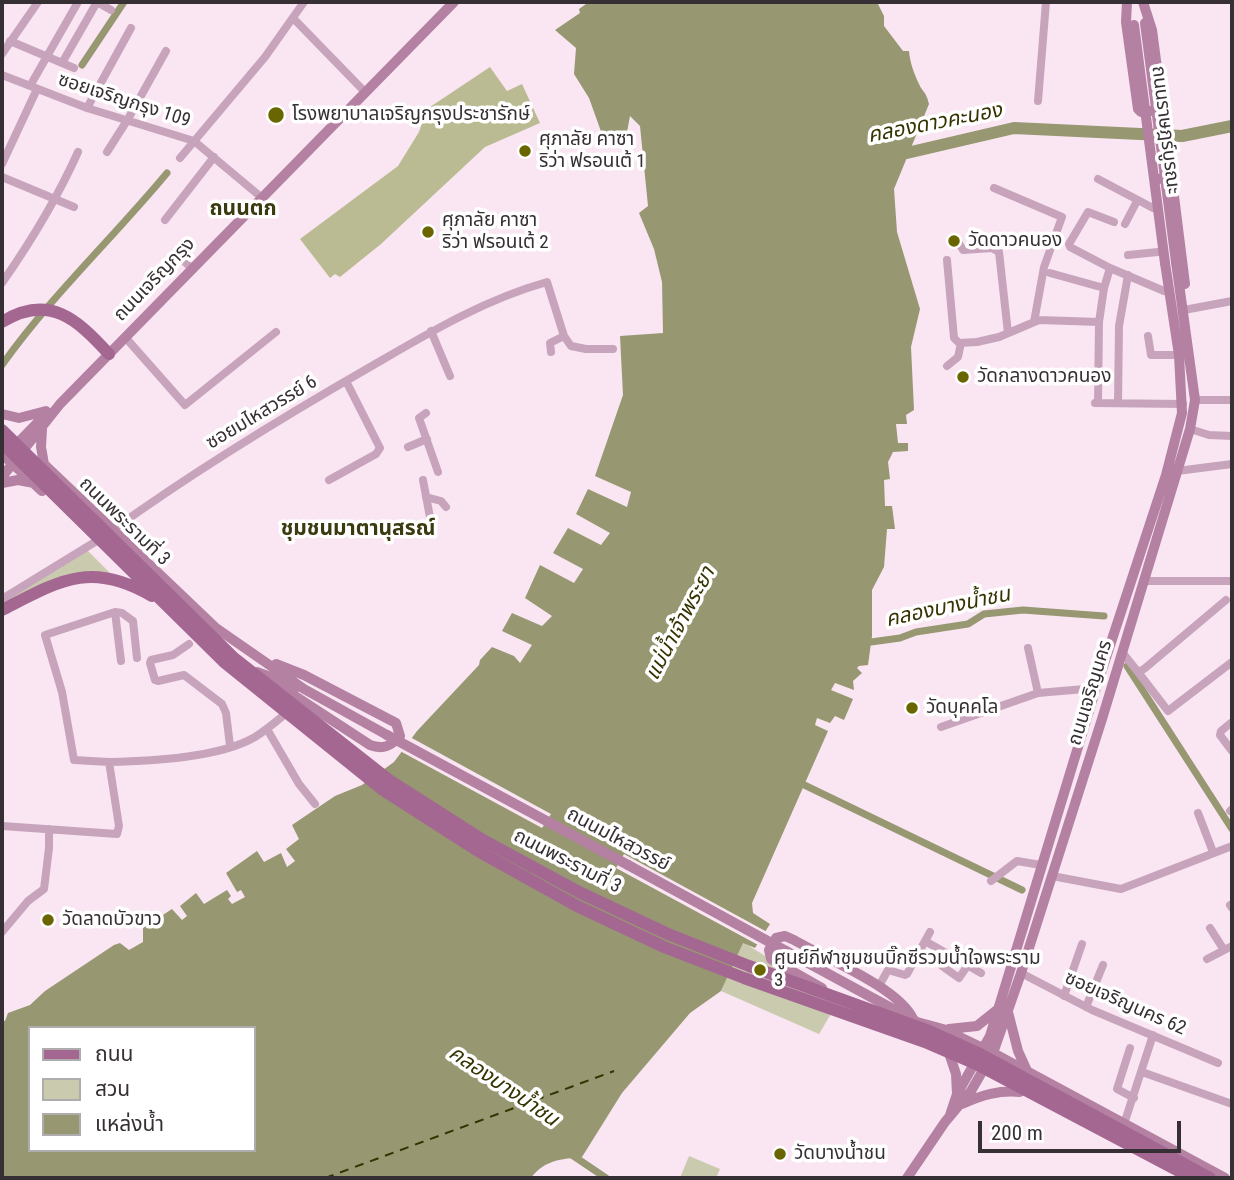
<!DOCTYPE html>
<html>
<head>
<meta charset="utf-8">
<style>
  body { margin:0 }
  #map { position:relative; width:1234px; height:1180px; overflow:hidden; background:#f9e6f2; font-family:"Roboto Condensed","Noto Sans Thai",sans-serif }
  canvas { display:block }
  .frame { position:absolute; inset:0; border:4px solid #362f33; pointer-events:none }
  .legend { position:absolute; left:28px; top:1026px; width:228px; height:126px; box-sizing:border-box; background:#fff; border:2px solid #afacad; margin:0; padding:9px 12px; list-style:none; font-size:21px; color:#362f33 }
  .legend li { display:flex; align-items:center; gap:14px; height:35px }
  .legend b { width:35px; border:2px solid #afacad }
  .scale { position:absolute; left:978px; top:1121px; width:203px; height:32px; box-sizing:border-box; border:4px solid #362f33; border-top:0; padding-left:9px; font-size:21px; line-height:24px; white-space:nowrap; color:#362f33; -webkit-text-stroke:5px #fff; paint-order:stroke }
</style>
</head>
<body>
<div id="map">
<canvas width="1234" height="1180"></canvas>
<div class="frame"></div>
<ul class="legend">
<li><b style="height:9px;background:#a46792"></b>ถนน</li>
<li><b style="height:19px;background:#cacaaf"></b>สวน</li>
<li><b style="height:19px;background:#979771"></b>แหล่งน้ำ</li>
</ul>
<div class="scale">200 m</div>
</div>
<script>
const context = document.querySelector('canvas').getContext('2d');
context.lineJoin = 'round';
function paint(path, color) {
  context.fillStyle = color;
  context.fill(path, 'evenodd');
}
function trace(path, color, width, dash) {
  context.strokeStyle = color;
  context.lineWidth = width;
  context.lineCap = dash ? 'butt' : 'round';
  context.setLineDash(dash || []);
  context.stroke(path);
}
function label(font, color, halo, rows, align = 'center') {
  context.font = font + ' "Roboto Condensed","Noto Sans Thai",sans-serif';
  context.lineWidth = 7;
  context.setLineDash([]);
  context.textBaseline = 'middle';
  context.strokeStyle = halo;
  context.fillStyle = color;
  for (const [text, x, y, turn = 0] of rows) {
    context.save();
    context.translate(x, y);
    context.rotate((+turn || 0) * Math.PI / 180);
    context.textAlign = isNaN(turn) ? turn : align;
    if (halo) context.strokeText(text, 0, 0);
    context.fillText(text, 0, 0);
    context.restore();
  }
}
paint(new Path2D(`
  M87,550l23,23 -32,6 -76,34v-11z
  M743,942l95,60 -19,32 -98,-43z
  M689,1156l31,13 -4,9h-36z`), '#cacaaf');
paint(new Path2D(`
  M490,67l17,24 15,-7 18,39 -55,24 -104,97 -41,33 -5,-3 -5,4 -30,-39 98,-73 21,-34 8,-23z`), '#bbbb93');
paint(new Path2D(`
  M585,2h292l7,14v10l19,25h6c1,12 5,22 10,33 4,9 7,7 10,20l-35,85 3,43 23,77 -9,38 3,63 -8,5 1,9h-11l2,19h10v8l-15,1 -5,10 2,17 -6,1 1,26h7l3,23h-8l-3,38 -12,23v46l-4,29 -9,1 -2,2 5,5 -9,8 1,9 -19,-7 -4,7 22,9 -9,21 -9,-4 -5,7 -13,-5 -2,7 13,6 -76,172 1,10 17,11 -15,24 -12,-5 -22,48 -31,22 -68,80 -40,64c-21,2 -38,3 -51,21h-529v-158l3,1 3,-8 22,-8 15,-14 69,-46 6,-2 9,7 14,-8v-14l29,-19 10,11 5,-4 -7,-10 16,-13 8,11 23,-14 4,6 -3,3 4,5 13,-7 -4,-7 -4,2 -11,-19 31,-22 7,11 17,-9 6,14 8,-6 -9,-12 13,-10 -7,-14 43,-29 27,-11 32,-23 23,-31 62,-66 1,-5 12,-13 22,9 6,7 12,-18 -30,-14 10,-18 30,13 10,-10 -27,-18 15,-33 34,18 9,-14 -30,-16 15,-25 33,17 9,-12 -34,-19 12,-25 39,18 4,-15 -36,-16 28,-81 -3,-59 43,-3 -1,-51 -8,-33 -15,-36 9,-7 -8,-80 -10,-10 -3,16 -24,5 -14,-39 -15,-24 2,-26 -21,-18 25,-17 -1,-4 7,-5zM30,1028h224v122h-224z`), '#979771');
paint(new Path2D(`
  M410,737l141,77 -9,14 -142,-77z
  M624,854l145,79 -9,13 -144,-78z`), '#f9e6f2');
trace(new Path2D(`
  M82,65l42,-63
  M2,365c49,-69 111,-127 165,-192
  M865,640l6,2 29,-4 16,-6 52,-8 16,-10 39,-4 81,6
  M1127,666l105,163
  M796,781l226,109
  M569,1153l37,25`), '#979771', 7);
trace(new Path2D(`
  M894,156l120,-28 168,8 50,-10`), '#979771', 12);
trace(new Path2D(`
  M325,1178l289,-107`), '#353301', 2, [9, 7]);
trace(new Path2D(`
  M97,2l14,8
  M293,18l72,74
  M10,41l64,27
  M2,54l36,-52
  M62,63l35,-61
  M2,75l85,33 107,33 67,56
  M30,86l48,-84
  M1038,101l8,-99
  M87,108l44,-80
  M107,152l21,-33 38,-68
  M180,158l85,-101 39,-55
  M2,164l35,-75
  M2,177l72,30
  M1098,179l55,29
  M994,188l68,29 -18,50 -10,55
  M165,220l49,-63
  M1114,222l-26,-10 -19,32 1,3 40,21 54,23
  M1125,224l12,-23
  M960,245l3,5 29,-2 7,4 9,81
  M176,253l15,15
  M1128,255l30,-3
  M947,260l7,78 5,5 18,-1 22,-5 40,-17 60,2
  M1050,273l54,15
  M2,283c30,-43 54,-82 76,-131
  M1184,310l48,-9
  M431,331l19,45
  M1148,336l3,19h28
  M125,337l60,68 91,-73
  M551,352l-1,-9 14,-7
  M947,366l11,-9 3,-14
  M1195,400h37
  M1095,403l88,1
  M1098,403l1,-81 5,-34 6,-20
  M1118,403l1,-77 9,-51
  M426,413l-7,5 19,54
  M1190,429l19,6 23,1
  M408,447l19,-8
  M1177,471l55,-7
  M329,480l47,-26 4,-6 -34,-67
  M423,480l9,48
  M426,497l15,4 5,6
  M114,529c82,-59 169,-112 256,-162 57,-33 113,-67 177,-85l17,54 7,10 15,3h27
  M1144,581h88
  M2,599l93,-57
  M115,612l6,49
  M189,644l-16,11 -22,5 -1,3 5,17 3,1 26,-6 38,29 4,9 4,33
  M1028,648l10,45
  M1122,652l16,20 6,-3 82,-69
  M1138,672l30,39 64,-49
  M1232,722l-11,9 -1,4 12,16
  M941,727l97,-34 58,-5
  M267,729l32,55 16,20
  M109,762l-35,-2 -12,-68 -17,-57 70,-23 7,1 11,8 4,37
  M1230,811l2,-2
  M1198,813l15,39
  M2,826l115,8 2,-8 -10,-64c42,-1 110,-4 146,-25 13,-8 24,-18 35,-27
  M1052,876l69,13 111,-43
  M991,881l26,-20 24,4
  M1230,905l2,3
  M1210,928l14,22
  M2,932l26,-31 16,-12 5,-41v-19
  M925,941l56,32
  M1207,959l25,-13
  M942,966l17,12 9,-13
  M1021,973l71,37 126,53
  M879,986l9,-16 17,5 2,-1 23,-42
  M1064,996l18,-52
  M1086,1007l17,-42
  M1130,1048l-13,41 17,9
  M1142,1072l90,32
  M1124,1124l29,-89`), '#c7a4bb', 8);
trace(new Path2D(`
  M1127,2l-1,20 12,87 3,3 19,-2 2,-4 -10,-76 -9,-28
  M1158,179l12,-2 2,3 13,104
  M2,414l17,4 27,-7
  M42,429l-1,18 3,17
  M11,450l35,-36
  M2,454l40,37
  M45,465l171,163 88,61 83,46
  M2,477l58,-73 394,-402
  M2,483l16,-3 16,3
  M276,664l28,11 92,48 4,13c-9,10 -17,14 -30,9l-92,-60
  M257,672l40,15
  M554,825l74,40
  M786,951l131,71 26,7 50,24 232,125
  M822,988l-51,-29 -2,-9 7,-12 9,-2 9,4c31,18 105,48 119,79
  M1008,1012l10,39 10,22
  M949,1029l28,-3 20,-16
  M948,1050l8,24 1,20
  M962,1104c20,-9 37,-14 58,-12
  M950,1115l7,-21 33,-58 106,-348 70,-213 16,-62 -3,-58 -14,-92
  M907,1178l38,-56 26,-31 22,-38 28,-80 81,-254 88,-290 5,-29 -19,-138`), '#b481a3', 10);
trace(new Path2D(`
  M2,322c47,-29 75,-3 107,32`), '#a46792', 12);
trace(new Path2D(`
  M1145,23l31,239
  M1134,25l31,238
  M387,735l167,90
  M628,865l158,86`), '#b481a3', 10);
trace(new Path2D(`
  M2,430l232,228 155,122 94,60 96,52 89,42 81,32 180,65 51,23 230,124
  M2,443l222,219 159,128 95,61 99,55 87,41 80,31 181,64 51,22 216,114
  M2,610c57,-29 88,-50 150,-14`), '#a46792', 12);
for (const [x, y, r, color] of [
  [276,115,9,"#696600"],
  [525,151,7,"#696600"],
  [428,232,7,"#696600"],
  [954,241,7,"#696600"],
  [963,377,7,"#696600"],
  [912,708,7,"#696600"],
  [48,920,7,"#696600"],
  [760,970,7,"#696600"],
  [780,1154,7,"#696600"]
]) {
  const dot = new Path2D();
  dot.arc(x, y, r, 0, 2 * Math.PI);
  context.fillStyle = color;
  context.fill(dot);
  trace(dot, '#fff', 2.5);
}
label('19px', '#362f33', '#fff', [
  ["ซอยเจริญกรุง 109",124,101,18],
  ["ถนนราษฎร์บูรณะ",1165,130,83],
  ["ถนนเจริญกรุง",155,280,-46],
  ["ซอยมไหสวรรย์ 6",262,413,-31],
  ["ถนนพระรามที่ 3",124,522,44],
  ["ถนนเจริญนคร",1091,693,-73],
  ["ถนนมไหสวรรย์",618,840,28],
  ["ถนนพระรามที่ 3",567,862,27],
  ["ซอยเจริญนคร 62",1125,1004,24]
]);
label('19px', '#362f33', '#fff', [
  ["โรงพยาบาลเจริญกรุงประชารักษ์",292,115],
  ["ศุภาลัย คาซา",539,140],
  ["ริว่า ฟรอนเต้ 1",539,162],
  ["ศุภาลัย คาซา",442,221],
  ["ริว่า ฟรอนเต้ 2",442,243],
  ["วัดดาวคนอง",968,241],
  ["วัดกลางดาวคนอง",977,377],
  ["วัดบุคคโล",926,708],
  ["วัดลาดบัวขาว",62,920],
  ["ศูนย์กีฬาชุมชนบิ๊กซีรวมน้ำใจพระราม",774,959],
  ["3",774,981],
  ["วัดบางน้ำชน",794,1154]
], 'left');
label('italic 21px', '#353301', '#fff', [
  ["คลองดาวคะนอง",935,124,-11],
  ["คลองบางน้ำชน",948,608,-12],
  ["แม่น้ำเจ้าพระยา",681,624,-62],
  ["คลองบางน้ำชน",503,1087,34]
]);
label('bold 21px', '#3b3a10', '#fff', [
  ["ถนนตก",243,210],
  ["ชุมชนมาตานุสรณ์",358,530]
]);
</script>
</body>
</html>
